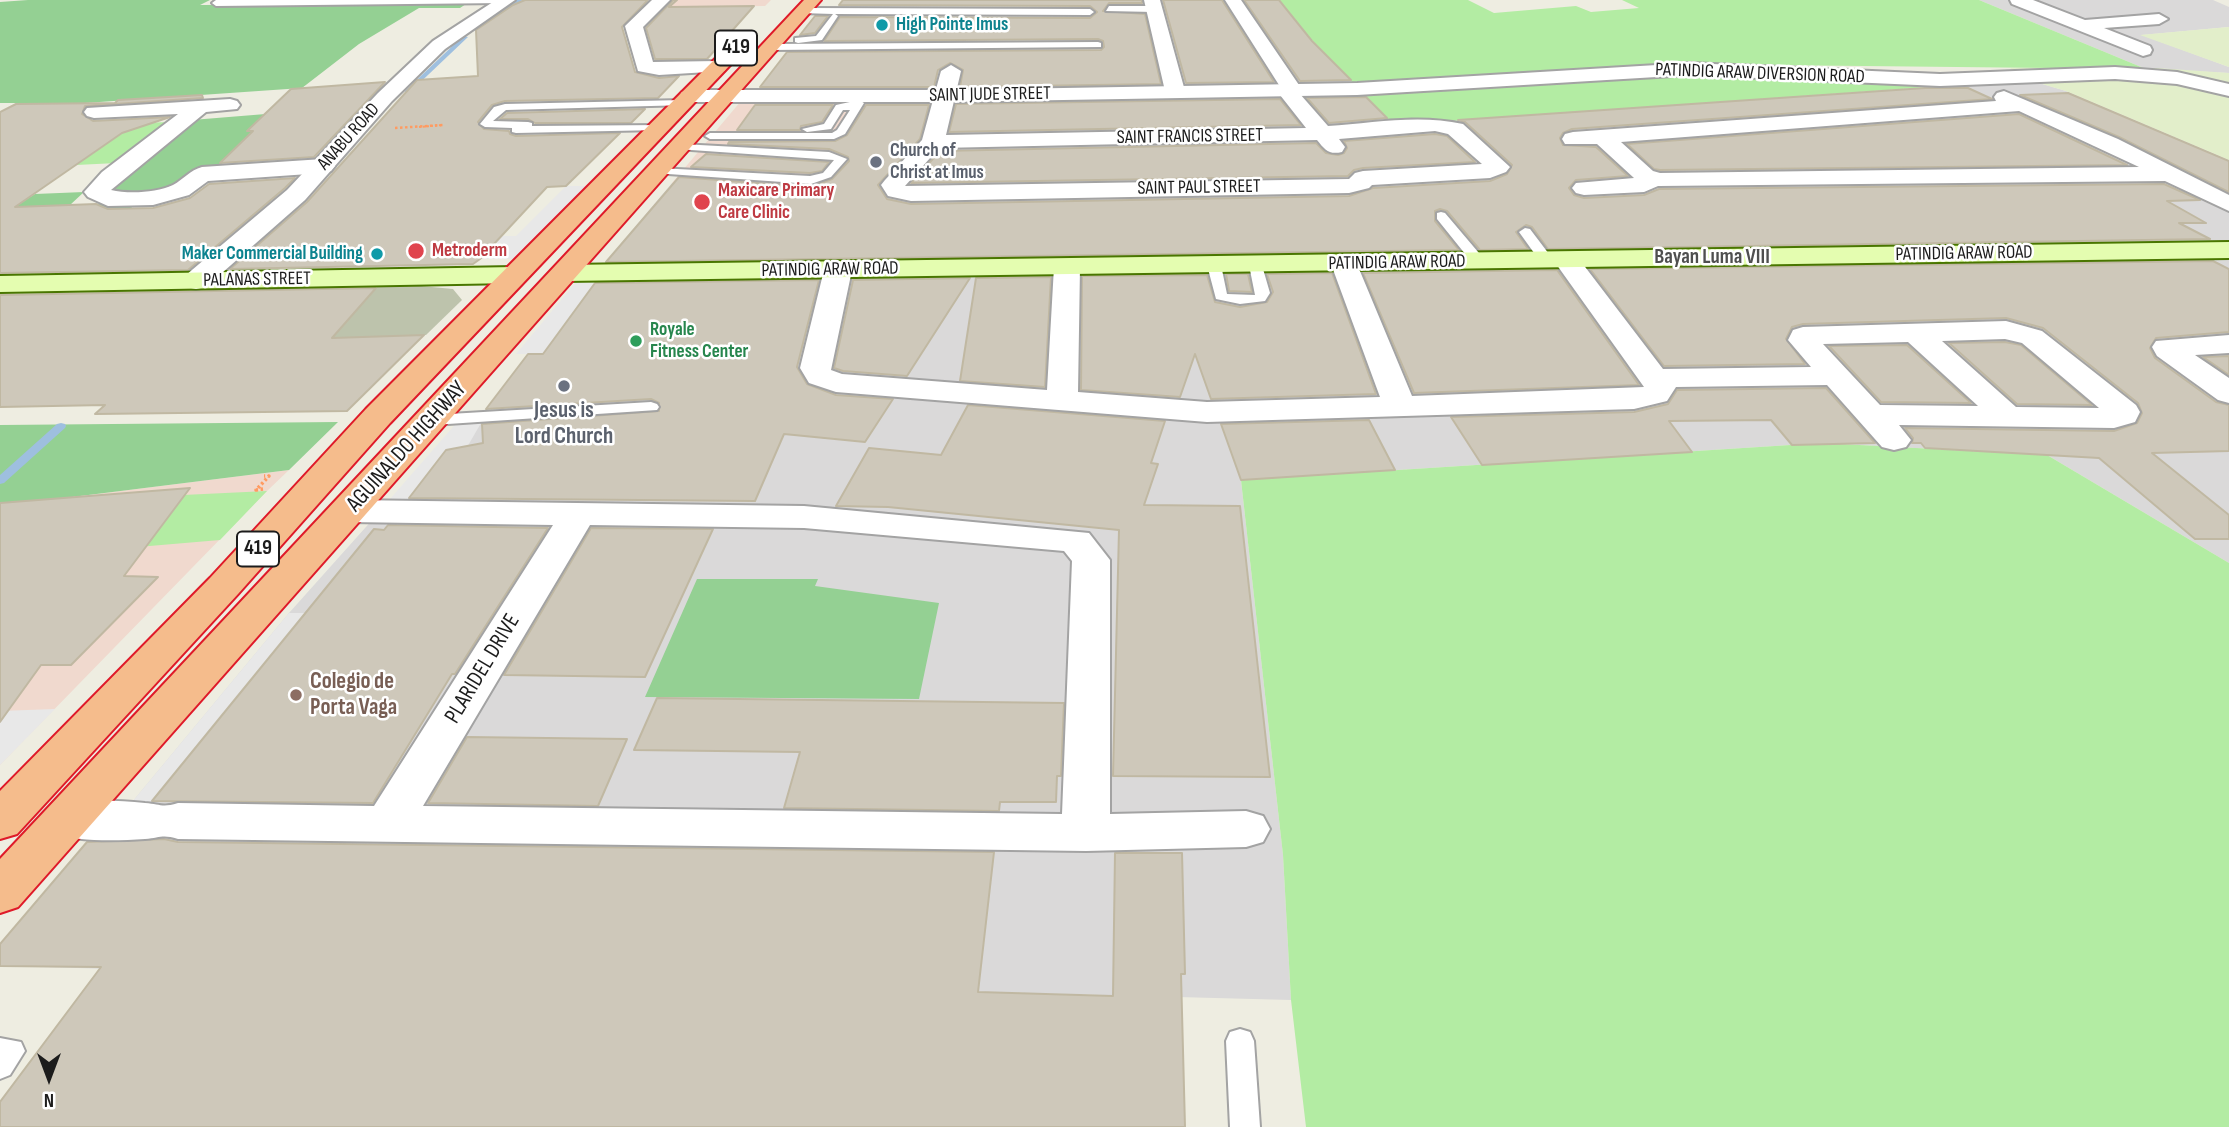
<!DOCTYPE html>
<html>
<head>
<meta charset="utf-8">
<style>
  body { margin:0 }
  #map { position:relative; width:2229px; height:1127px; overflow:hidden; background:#eeede1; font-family:"Sofia Sans Condensed",sans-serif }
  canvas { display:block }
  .north { position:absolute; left:14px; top:1043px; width:70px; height:70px; -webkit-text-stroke:5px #fff; paint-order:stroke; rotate:180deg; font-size:19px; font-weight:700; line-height:28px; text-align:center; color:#1c1c1c }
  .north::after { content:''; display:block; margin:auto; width:24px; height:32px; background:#1c1c1c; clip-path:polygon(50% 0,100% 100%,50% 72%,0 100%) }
</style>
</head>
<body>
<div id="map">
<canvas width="2229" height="1127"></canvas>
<div class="north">N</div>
</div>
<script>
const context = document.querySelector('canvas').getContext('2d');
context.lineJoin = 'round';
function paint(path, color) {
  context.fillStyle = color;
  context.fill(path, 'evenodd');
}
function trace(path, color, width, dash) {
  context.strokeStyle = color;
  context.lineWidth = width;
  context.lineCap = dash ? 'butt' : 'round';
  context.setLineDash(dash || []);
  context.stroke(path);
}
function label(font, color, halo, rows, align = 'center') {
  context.font = font + ' "Sofia Sans Condensed",sans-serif';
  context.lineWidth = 5;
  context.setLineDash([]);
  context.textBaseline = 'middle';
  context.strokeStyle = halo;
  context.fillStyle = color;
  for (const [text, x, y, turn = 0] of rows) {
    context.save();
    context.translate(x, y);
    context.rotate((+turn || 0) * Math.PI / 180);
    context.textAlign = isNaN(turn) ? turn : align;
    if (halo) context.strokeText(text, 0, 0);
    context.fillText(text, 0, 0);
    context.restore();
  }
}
paint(new Path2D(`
  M1104,0h175l32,39 82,86 636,-45 37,11 163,69v403l-182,-108 -225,-12 -581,37 42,375 8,145 -1291,-34v-22l92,-107 36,-30 161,-194 144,-161 294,-173 -150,2 25,-15 70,-83 139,18 83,-110 -1,-29 209,-31z
  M1979,0h234l16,7v20l-87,8 87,32v6l-83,-4z`), '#dad9d9');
paint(new Path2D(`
  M667,0h104l-6,6 -105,1z
  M741,101l150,1v16l-80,83 -139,-18z
  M289,470l-22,21 -267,274v-259z`), '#f0d9ce');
paint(new Path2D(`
  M421,286l32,3 9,11 -36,35 -94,3 45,-51z`), '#bdc3ac');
paint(new Path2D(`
  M2229,27v40l-89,-32z
  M2010,68h147l72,5v87l-163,-69 -37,-11z`), '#e2eeca');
paint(new Path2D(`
  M1279,0h189l26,13 82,-7 15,6 48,-4 -17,-8h357l167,69 -473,-5 -319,20 -43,-45z
  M1679,74l350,6 -636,45 -22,-23 -63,3 -8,-11z
  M170,122l-53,41 -41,2 -37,-5 15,-34z
  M1822,443l225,12 182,108v564h-923l-15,-127 -8,-145 -42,-375z
  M267,491l-47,49 -94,8 36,-52z`), '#b3eca3');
paint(new Path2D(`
  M28,0h182l-10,5 266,-1 -6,4h-41l-60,36 -57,44 -217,15h-85v-101z
  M278,113l-30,17 7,1 -40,39 -51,23h-56l2,-9 82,-64z
  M84,192l-14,13 69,-3 -8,6 -131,8 35,-22z
  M338,422l-49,48 -289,36v-81z
  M697,579h121l-3,7 124,17 -20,96 -274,-2z`), '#94d093');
paint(new Path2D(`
  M870,7l233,1v8l-237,-2z
  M566,186h22l-73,73h-35l20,-23h16z
  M277,247l-12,21 189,-3 -6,7 -216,4 -7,-9 22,-19z
  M577,281h20l-54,73h-27z
  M488,411l-22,38 -20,1 -38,49h-18l76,-87z
  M289,613h16l-157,194h-20z
  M55,709l-53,54 -2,2v-54z`), '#e8e8e8');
paint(new Path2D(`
  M516,0h7l-39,25 -5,-1z
  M463,36l5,1 -59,56h-4v-2z
  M61,423l4,1 1,2 -1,2 -61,55 -4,1v-9l57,-51z`), '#9ebfdf');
const building = new Path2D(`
  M525,0h123l-26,27 13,45 24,6 20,-2 -21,22 -153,3 -13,4 -14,17 6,7 25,2 1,3 6,2 104,-3 -54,53 -19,1 -67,72 -7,5 -243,5 77,-67 110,-122 61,-4 -2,-46 37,-25z
  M673,0h4l-8,7 85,-1 -47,53h-52l-9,-31z
  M843,0h299v3h-33l-6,8 42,3 16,70 -201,3 3,-17 -13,-7 -12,7 -4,17h-174l27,-35 314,-2 3,-3 -1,-6 -5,-2 -274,2 16,-24 250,1 7,-6 -7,-6 -251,-1z
  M1163,0h59l52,82 -88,1z
  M1244,0h35l33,41 39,39 -51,1z
  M815,16h13l-13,17 -15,2z
  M385,82l-71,75 -94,6 33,-32h-6l44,-42z
  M1925,88h43l24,11 -420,30 -9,4 -3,5 3,7 33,2 32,29 -52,4 -7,8 5,7 10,3 60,-3 15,-6 505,-5 36,16 -33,1 39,22h-27l31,16 -662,10 -16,-22 -6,-2 -10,7 12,17 -48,1 -33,-39 -7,-2 -5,2v10l24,29 -853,12 73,-85 132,10 21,-8 17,-18 -1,-4 -19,-8 -101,-5 1,-2 106,-1 12,-6 19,-30h63l-9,34 -42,46 9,14 24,5 438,-8 24,-8 117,-7 17,-7 5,-9 -47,-43 -7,-2z
  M2068,93l161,68v31l-110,-55 -99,-42z
  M202,95l1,3 -118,8 -3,8 11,7 77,-4 -48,16 -107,74 81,-3 12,5 45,-1 37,-10 19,-14 86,-6 -10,10 -97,82 -188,3v-161l16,-8 99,-1 3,-3z
  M1366,97l21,21 -58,5 -22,-25z
  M1280,99l21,26 -352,7 7,-28z
  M755,105h78l-11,17 -21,4 -1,4h-63z
  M645,109l-14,14h-96l-7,-4h-28l7,-6z
  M2019,114l108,51 -467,5 -6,-1 -27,-25z
  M1435,134l12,2 28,26 -112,6 -9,2 -6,6 -437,7 29,-32 376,-8 10,10 12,2 6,-2 3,-5 -3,-7z
  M706,154l14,1 109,7 -7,9 -12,2 -119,-6z
  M2213,261l16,8v63l-73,6 -6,10 5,10 61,44 13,3v46l-77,2 77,62v24h-34l-96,-81 -174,-10 -4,-5h-9l1,-5 -8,-10 209,3 23,-8 5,-10 -4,-10 -95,-75 -37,-10 -203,6 -11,3 -6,12 19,25 -141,2 -74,-97z
  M1557,270l82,115 -225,8 -51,-120z
  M1332,273l44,121 -165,5 -16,-45 -15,43 -99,-7 1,-114 125,-1 8,27 25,5 27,-5 6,-10 -6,-18z
  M1226,274h22l4,18 -23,-1z
  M1051,277l-6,110 -85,-6 16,-103z
  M970,278l-63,98 -64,-5 -9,-3 19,-88z
  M819,280l-22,87 10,17 29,11 57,4 -28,43 -81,-8 -29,67 -346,-3 37,-48 37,-7 -1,-19 177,-13v-8l-8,-4 -165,10 42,-55h15l52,-71z
  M376,288l-44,50 92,-3 -77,76 -252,3 10,-9 -105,2v-112z
  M2005,342l16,3 71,60 -75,-1 -68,-61z
  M1907,345l64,58 -90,-1 -52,-56z
  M2229,356v19l-26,-18z
  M1826,388l49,55 -83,2 -21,-25 -102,1 23,31 -210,13 -31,-48 183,-5 34,-8 9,-14z
  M968,405l197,16 -14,42 7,1 -14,41 96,1 30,271 -157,-1 6,-246 -231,-23 -52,-1 33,-58 72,7z
  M1369,420l26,50 -154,10 -20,-56z
  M190,488l-66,88 34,1 -87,88h-30l-41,57v-219z
  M388,525l160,3 -93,146h-3l-79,129 -221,-2 222,-272 10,1z
  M591,528l122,1 -68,148 -141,-2z
  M657,698l407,5 -3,73h-4l-1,26h-56l-1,9 -215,-3 16,-56 -166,-2z
  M467,737l160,2 -29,67 -170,-3z
  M164,839l14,3 816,10 -16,140 135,4 2,-143h67l3,121h-4l4,153h-1185v-25l101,-135 -101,-1v-22l87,-102z`);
paint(building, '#cec8ba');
trace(building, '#c0b8a2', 2);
const service = new Path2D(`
  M289,0h219l1,1 -4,2 -289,3 -4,-3 4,-3z
  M1109,6h45l4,3 -4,3 -48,-1z
  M804,8l286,1 4,3 -4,3 -255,-1 3,2 -16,24 -24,3 -3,-1v-4l21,-2 17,-22 -32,-1z
  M1098,42l3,1v4l-330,3 -5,-3 5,-3z
  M683,100l5,3 -1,2 -181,5 -13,11 35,1 4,1v3l131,-1 1,2 -5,3 -143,3 -4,-1v-4l-27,-1 -5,-3 14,-17 11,-3z
  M859,100l5,3 -19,31 -11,5h-124l-5,-3 5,-3h122l5,-3 13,-20h-7l-12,19 -24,3 -5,-3 22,-5 12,-19z
  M681,144l148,8 18,7 -16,18 -20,7 -157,-11 -2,-2 6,-3 152,8 13,-3 11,-13 -157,-11 -2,-2z
  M1441,212l4,1 39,46v6h-10l-37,-46v-6z
  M1525,228l5,1 22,29v6h-10l-23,-32z
  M1214,261l7,4 6,29 28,1 -6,-30 7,-4 5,1 9,31 -5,8 -25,3 -24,-5 -9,-34z
  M651,402l6,2 2,3 -2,3 -224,15 -8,-5 8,-5z
  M1240,1029l10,3 4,9 6,86h-30l-4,-86 4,-9z
  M0,1038l21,4 4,9 -15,24 -10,4z`);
const minor = new Path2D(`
  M652,0h18l-27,27 10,35 64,-1 7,2 3,4 -3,4 -65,4 -21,-4 -13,-45z
  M1144,0h16l25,91 -3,4h-14l-3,-4z
  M1225,0h16l58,85 1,9 28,32c44,-3 91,-12 135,-2l47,43 -4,5 -16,6 -118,7 -3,3 -20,5 -438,8 -23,-5 -7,-11 4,-5 37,-40 19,-69 10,-6 10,6 -15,64 360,-7 -26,-33 -1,-10zM1435,131l13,3 34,30 -119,7 -8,2 -6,6 -444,7 34,-38 378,-8c8,10 12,15 25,12l3,-5 -6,-8z
  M2010,0h23l52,20 74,-6 9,5 -9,5 -55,4 46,18 2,4 -2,4 -7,2 -131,-52z
  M2004,91l114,48 111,56v16l-64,-30 -507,5 -14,6 -60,3 -8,-2 -4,-5 4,-5 58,-5 -37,-34h-32l-3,-5 3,-5 8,-2 423,-31 -2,-4 3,-4zM2019,111l120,56 -479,6 -7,-2 -32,-29z
  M230,99l7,2 3,4 -3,4 -31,3 -95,78c17,4 45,3 62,-5 11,-6 17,-15 29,-18l121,-8 8,2 4,5 -4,5 -8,2 -115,8 -19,14 -36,10 -45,1 -20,-9 -4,-5 18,-20 76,-58 -84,4 -7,-2 -3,-4 3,-4z
  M1567,253l9,2 87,114 148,-2 -23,-27 5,-10 10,-3 203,-6 36,10 94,74 4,7 -5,10 -21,6 -215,-3 12,15 -5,7 -12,3 -12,-3 -55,-62 -151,2 -9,14 -33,8 -427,13 -371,-30 -27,-9 -9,-15 24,-98 4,-6 10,-2 10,2 4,6 -21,100 11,4 205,16 7,-123 3,-6 10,-2 10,2 3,6 -2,125 129,10 173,-5 -49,-133 4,-6 9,-2 9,2 4,6 55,132 232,-9 -90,-126 4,-6zM2005,339l17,4 77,65 -83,-1 -74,-66zM1908,342l70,64 -98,-1 -57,-61z
  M2229,335v18l-34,2 34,23v25l-11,-3 -61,-44 -5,-9 4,-6z
  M349,500l455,6 285,27 21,27v254l136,-3 17,5 7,13 -7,13 -17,5 -160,4 -908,-12c-16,-5 -18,-1 -33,0 -30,2 -66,3 -95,-6l-7,-13 7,-13c29,-9 65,-7 95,-4 15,1 17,5 33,0l196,3 179,-281 -204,-3 -13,-3 -5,-8 5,-8zM590,525l214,3 260,23 8,10 -10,253 -639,-8z`);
const tertiary = new Path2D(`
  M496,0h19l-70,49 -53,52 -87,99 -99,87 -10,2 -10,-2 -4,-6 4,-6 101,-85 91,-97 55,-52z
  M1690,63l250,11 175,-7 62,5 52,12v12l-52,-12 -62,-5 -175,7 -250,-11 -333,20 -411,7h-257l-7,-2 -3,-4 3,-4 7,-2h257l411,-7z`);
const secondary = new Path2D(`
  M2229,242v16l-1664,23 -10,-2 -4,-6 4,-6 10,-2z
  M514,267l10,2 4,6 -4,6 -10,2 -514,9v-16z`);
const trunk = new Path2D(`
  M804,0h17l-803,907 -18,6v-54z
  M745,34l6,1 3,4 -3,4 -361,380 -152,171 -221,240 -17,5v-48l210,-213 156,-169 373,-374z`);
trace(service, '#a3a3a3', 4);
trace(minor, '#a3a3a3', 4);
trace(tertiary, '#a3a3a3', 4);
trace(secondary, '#497600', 4);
trace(trunk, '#df1a29', 4);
trace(new Path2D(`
  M419,127l24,-2`), '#ff9b61', 2, [2, 2]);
trace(new Path2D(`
  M395,128l48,-3`), '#ff9b61', 2.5, [2.5, 2.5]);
trace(new Path2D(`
  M263,489l-7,1 13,-14h-5`), '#ff9b61', 3.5, [2.5, 2.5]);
paint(service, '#fff');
paint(minor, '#fff');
paint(tertiary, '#fff');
paint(secondary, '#e4fdb0');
paint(trunk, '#f5bc8c');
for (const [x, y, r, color] of [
  [882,25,7,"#0f9aa8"],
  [876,162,7,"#6b7280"],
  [702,202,9,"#e0444e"],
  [416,251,9,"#e0444e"],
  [377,254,7,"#0f9aa8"],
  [636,341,7,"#2e9e5b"],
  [564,386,7,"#6b7280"],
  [296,695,7,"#8d6e63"]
]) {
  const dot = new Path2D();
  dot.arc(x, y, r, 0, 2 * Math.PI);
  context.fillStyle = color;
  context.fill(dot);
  trace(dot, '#fff', 2.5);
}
label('bold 19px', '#0d838f', '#fff', [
  ["High Pointe Imus",896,25],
  ["Maker Commercial Building",363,254,"right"]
], 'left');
label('19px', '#1c1c1c', '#fff', [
  ["PATINDIG ARAW DIVERSION ROAD",1760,74,2],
  ["SAINT JUDE STREET",990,95,-1],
  ["ANABU ROAD",349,137,-48],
  ["SAINT FRANCIS STREET",1190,137,-1],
  ["SAINT PAUL STREET",1199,188,-1],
  ["PATINDIG ARAW ROAD",1964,254,-1],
  ["PATINDIG ARAW ROAD",1397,263,-1],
  ["PATINDIG ARAW ROAD",830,270,-1],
  ["PALANAS STREET",257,280,-1]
]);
label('bold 19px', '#5b616d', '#fff', [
  ["Church of",890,151],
  ["Christ at Imus",890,173]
], 'left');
label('bold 19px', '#be3a42', '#fff', [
  ["Maxicare Primary",718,191],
  ["Care Clinic",718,213],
  ["Metroderm",432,251]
], 'left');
label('bold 19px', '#27864d', '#fff', [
  ["Royale",650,330],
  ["Fitness Center",650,352]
], 'left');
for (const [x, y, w] of [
  [736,48,42],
  [258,549,42]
]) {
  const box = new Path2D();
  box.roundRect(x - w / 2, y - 17.5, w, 35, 5);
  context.fillStyle = '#fff';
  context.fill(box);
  trace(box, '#1c1c1c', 2);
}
label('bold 21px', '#1c1c1c', null, [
  ["419",736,48],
  ["419",258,549]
]);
label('bold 21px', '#4f4f4f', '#fff', [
  ["Bayan Luma VIII",1712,258]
]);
label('bold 23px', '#5b616d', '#fff', [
  ["Jesus is",564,411],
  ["Lord Church",564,437]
]);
label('23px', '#1c1c1c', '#fff', [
  ["AGUINALDO HIGHWAY",407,447,-48],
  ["PLARIDEL DRIVE",483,669,-59]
]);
label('bold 23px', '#785e54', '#fff', [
  ["Colegio de",310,682],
  ["Porta Vaga",310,708]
], 'left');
</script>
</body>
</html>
